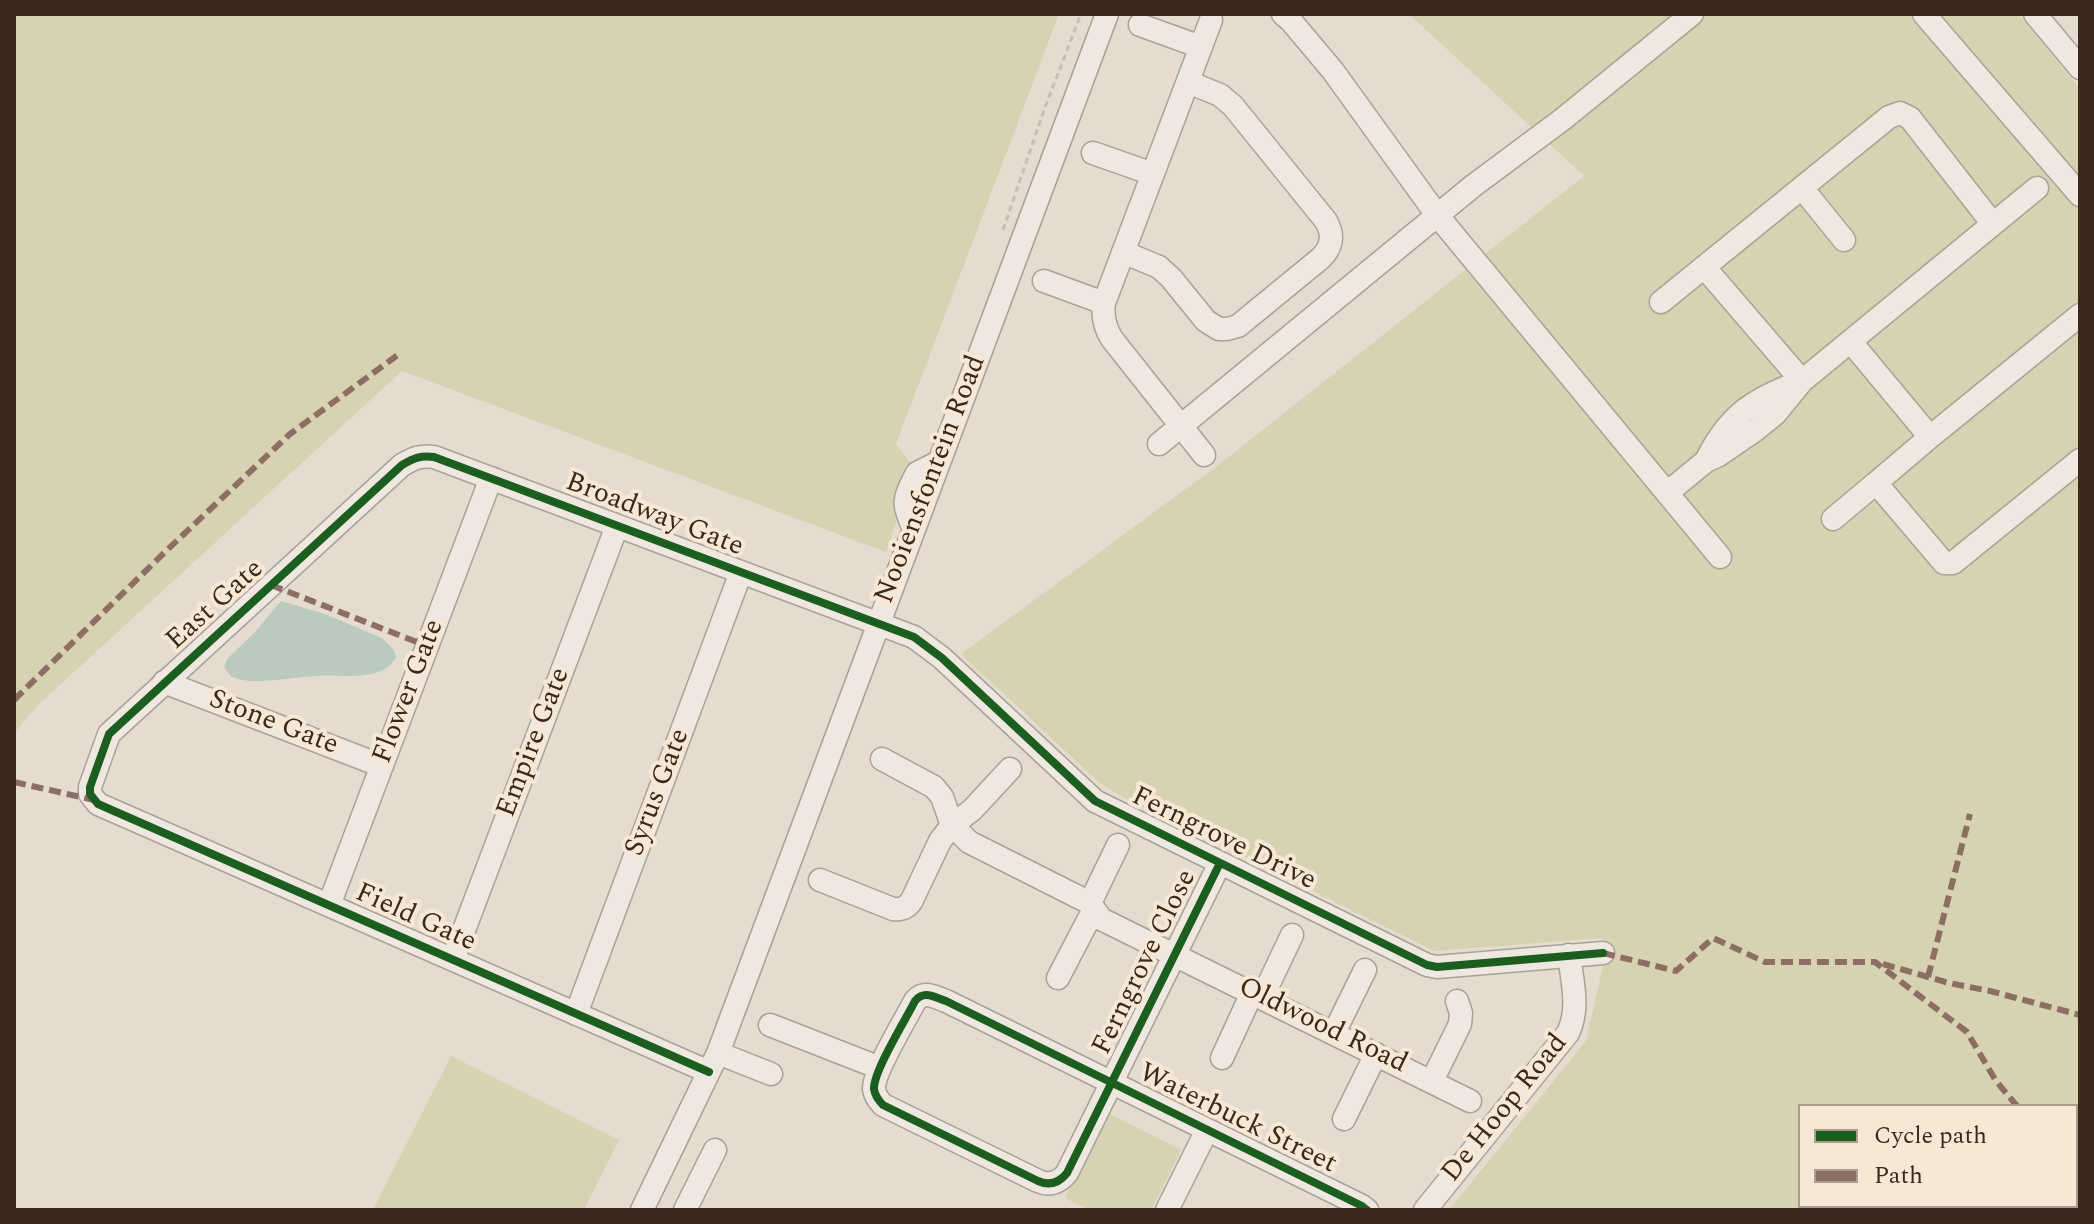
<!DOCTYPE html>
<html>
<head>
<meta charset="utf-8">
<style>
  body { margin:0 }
  #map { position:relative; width:2094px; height:1224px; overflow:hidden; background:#e5dbcf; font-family:Spectral,serif }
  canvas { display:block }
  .frame { position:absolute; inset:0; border:16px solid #3a281f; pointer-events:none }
  .legend { position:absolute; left:1798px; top:1104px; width:280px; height:104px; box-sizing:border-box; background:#f6e8d5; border:2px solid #ab9b8c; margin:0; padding:10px 14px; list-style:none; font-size:24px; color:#3a281f }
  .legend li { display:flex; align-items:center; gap:16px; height:40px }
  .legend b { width:40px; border:2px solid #ab9b8c }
</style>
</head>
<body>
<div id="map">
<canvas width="2094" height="1224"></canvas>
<div class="frame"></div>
<ul class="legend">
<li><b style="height:10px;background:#1b5e20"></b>Cycle path</li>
<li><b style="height:10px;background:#8d6e63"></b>Path</li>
</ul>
</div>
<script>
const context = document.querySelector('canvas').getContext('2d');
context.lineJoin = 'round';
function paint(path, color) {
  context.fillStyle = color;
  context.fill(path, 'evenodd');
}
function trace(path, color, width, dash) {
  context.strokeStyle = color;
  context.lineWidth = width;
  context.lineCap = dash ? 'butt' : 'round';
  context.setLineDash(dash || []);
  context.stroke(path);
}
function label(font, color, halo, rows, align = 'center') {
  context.font = font + ' Spectral,serif';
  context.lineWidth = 8;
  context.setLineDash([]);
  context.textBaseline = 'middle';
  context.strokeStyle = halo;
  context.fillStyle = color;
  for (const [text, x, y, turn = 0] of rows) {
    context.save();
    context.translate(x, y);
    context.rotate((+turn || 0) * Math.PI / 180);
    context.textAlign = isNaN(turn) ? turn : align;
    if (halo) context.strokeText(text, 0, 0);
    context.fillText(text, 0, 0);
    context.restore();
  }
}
paint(new Path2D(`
  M14,14h1045l-163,430 15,20 -16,44 1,15 -10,29 -484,-181 -364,334 -24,28z
  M1409,14h609l62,75v1121h-631l137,-169 18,-79 -2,-24 -168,13 -306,-151 -27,-16 -140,-130 260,-191 363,-287zM1800,1106h276v100h-276z
  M451,1056l168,84 -35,70h-211z
  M1107,1113l74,37 -30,60h-62l-24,-12z`), '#d7d2b1');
paint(new Path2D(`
  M281,601l44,13 57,24 12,12 2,7c-4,8 -9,12 -18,15 -20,7 -43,2 -63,4 -21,1 -64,10 -83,1 -1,-1 -7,-8 -8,-10l4,-9 26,-25z`), '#bacabe');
const minor = new Path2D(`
  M1283,14l8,7 42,50 104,144 283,342
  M1924,14l156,181
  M2035,14l45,54
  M1140,25l61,22
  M1093,153l60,21
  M1802,188l42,52
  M1123,252l36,15 12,11 35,43 13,8h8l11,-3 83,-68c11,-11 13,-23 5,-37l-93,-115 -13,-11 -32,-13
  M1705,268l97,113 235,-193
  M1044,281l60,22
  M1661,302l228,-185 11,-4 10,5 83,106
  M1851,342l79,95 -54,46 68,80h9l127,-103
  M1930,437l150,-122
  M1159,444l314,-258 90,-67 129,-105
  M1204,455l-92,-116c-7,-11 -10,-22 -8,-36l107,-283
  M1706,461c22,-45 46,-61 91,-78
  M1667,493l39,-32 13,-6 35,-24 21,-17 27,-33
  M1833,519l43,-36
  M914,529c-13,-27 -10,-30 3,-56l22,-11
  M164,682l218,84
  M882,759l52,28 8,10 10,28 17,17 121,61 11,16 369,182
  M1220,863l-153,310c-8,10 -18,13 -29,8l-155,-76c-5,-5 -8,-9 -9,-16 -1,-17 32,-70 41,-88 9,-11 19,-4 31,0 139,68 277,137 416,205l5,4
  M820,880l73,29c9,1 15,-2 19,-9l28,-59 12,-16 20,-15 38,-41
  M1090,903l28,-58
  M329,905l162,-427
  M453,959l164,-433
  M1058,978l36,-69
  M1262,998l30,-63
  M576,1014l165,-442
  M770,1025l110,43
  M1334,1033l31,-63
  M718,1053l53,21
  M1222,1058l30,-65
  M709,1072l-611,-268 -8,-10v-7l19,-53 293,-269c12,-7 19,-10 32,-8l480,180 28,21 153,143 332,164 10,2 166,-14
  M1432,1081l28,-57 1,-11 -4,-12
  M1344,1119l32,-65
  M642,1210l76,-157 389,-1039
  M685,1210l30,-60
  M1167,1210l40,-80
  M1425,1210l143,-177c12,-25 4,-52 1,-78`);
trace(minor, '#aaa197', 25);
trace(new Path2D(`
  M1003,230l41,-120 37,-96`), '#c6beb7', 3, [6, 4]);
trace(minor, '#eee8e0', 22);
trace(new Path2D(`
  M271,585l156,61
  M14,700l153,-150 123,-116 109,-80
  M14,782l80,18
  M1603,953l73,18 37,-33 52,24h110l92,70 29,49 21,25
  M1883,964l66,19 41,8 90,24
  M1928,977l42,-163
  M2076,1145l4,-5
  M2076,1177l4,5`), '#8d6e63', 6, [12, 6]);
trace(new Path2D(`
  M1220,863l-153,310c-8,10 -18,13 -29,8l-155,-76c-5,-5 -8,-9 -9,-16 -1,-17 32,-70 41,-88 9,-11 19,-4 31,0 139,68 277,137 416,205l5,4
  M709,1072l-611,-268 -8,-10v-7l19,-53 293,-269c12,-7 19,-10 32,-8l480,180 28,21 153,143 332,164 10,2 166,-14`), '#1b5e20', 8);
label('28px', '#3a281f', '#f6e8d5', [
  ["Nooiensfontein Road",932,480,-69],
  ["Broadway Gate",654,516,21],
  ["East Gate",216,606,-42],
  ["Flower Gate",410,692,-69],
  ["Stone Gate",273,724,21],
  ["Empire Gate",535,743,-69],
  ["Syrus Gate",659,793,-69],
  ["Ferngrove Drive",1223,840,26],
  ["Field Gate",415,919,24],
  ["Ferngrove Close",1146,963,-64],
  ["Oldwood Road",1322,1027,26],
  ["De Hoop Road",1506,1109,-51],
  ["Waterbuck Street",1237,1120,26]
]);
</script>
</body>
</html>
